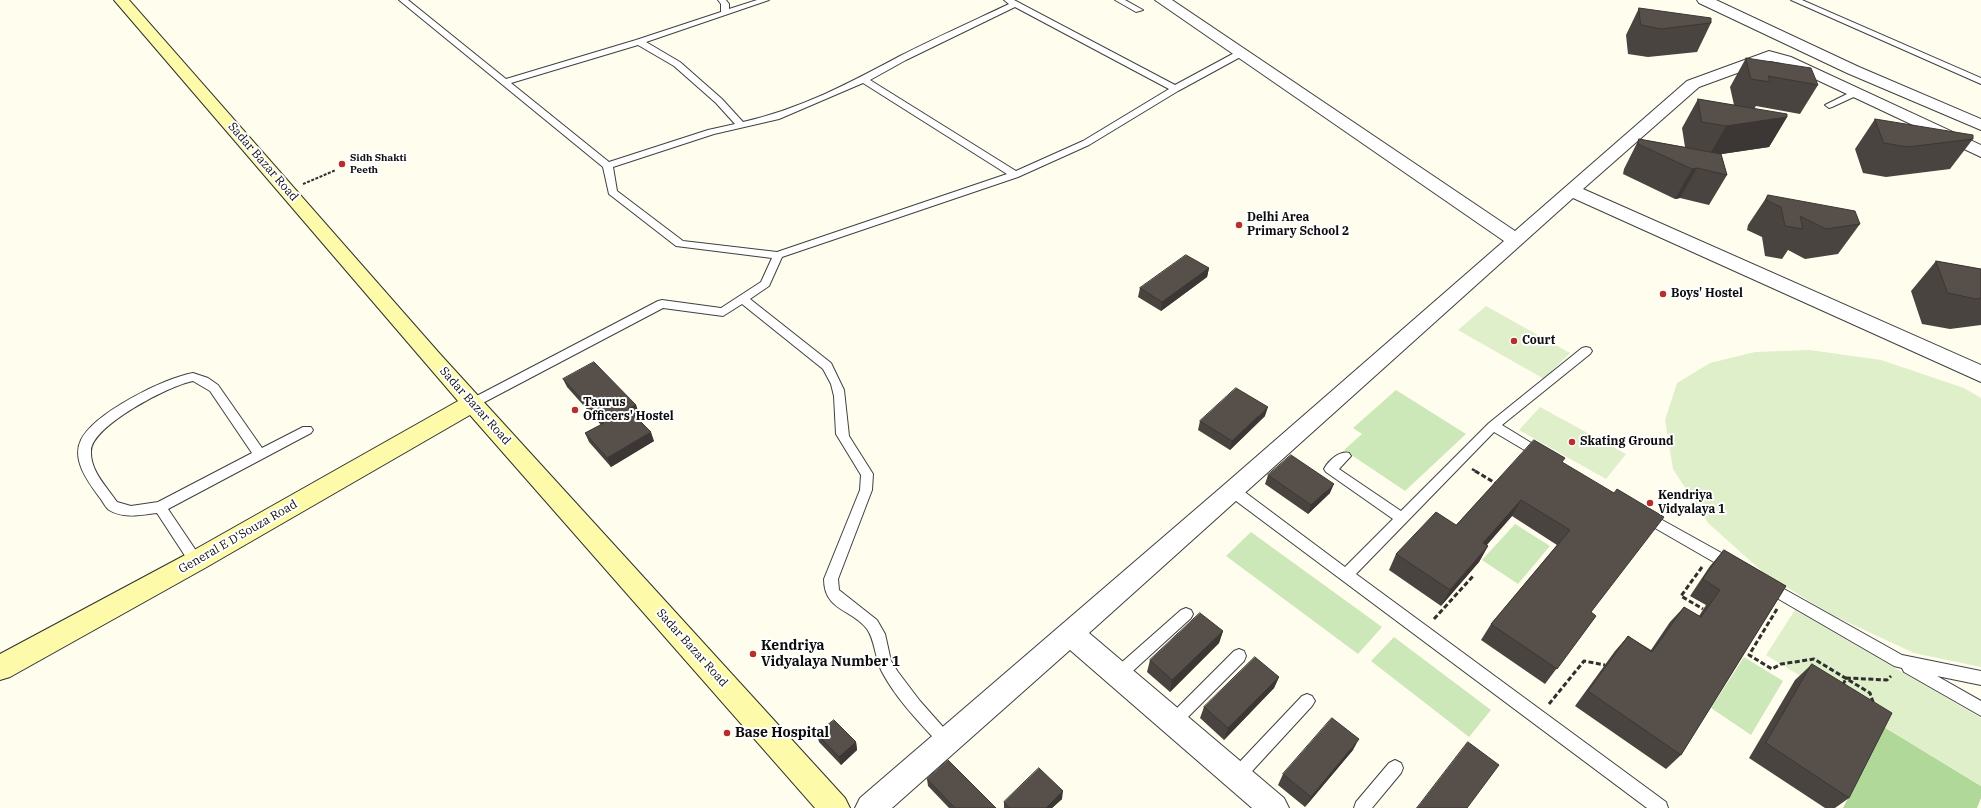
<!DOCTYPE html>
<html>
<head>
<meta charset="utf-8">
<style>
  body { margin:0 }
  canvas { display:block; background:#fffdee }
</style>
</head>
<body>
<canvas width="1981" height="808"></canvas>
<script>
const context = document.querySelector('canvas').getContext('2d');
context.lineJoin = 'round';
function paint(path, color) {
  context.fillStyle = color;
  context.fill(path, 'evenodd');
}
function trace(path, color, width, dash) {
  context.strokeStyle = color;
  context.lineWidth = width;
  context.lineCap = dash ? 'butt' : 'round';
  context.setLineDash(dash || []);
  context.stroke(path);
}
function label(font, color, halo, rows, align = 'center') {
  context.font = font + ' "IBM Plex Serif",serif';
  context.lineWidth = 4;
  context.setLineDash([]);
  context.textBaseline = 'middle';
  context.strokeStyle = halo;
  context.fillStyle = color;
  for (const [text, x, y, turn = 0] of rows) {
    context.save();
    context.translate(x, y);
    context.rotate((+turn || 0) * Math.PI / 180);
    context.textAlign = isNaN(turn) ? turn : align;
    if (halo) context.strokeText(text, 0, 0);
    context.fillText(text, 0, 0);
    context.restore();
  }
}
paint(new Path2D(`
  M1396,390l70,44 -61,57 -61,-41 18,-16 -9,-6z
  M1515,524l35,22 -32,38 -36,-24z
  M1251,532l131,95 -24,27 -132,-98z
  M1394,637l97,73 -22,27 -98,-76z
  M1744,657l39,24 -32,54 -40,-27z`), '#cde8b8');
paint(new Path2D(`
  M1884,727l97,59v12l-4,10h-134z`), '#b0d898');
paint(new Path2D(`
  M1486,306l84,47 -26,26 -86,-49z
  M1810,350l71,10 83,28 17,10v269l-67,-14 -84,-39 -66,-41 -56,-50 -35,-54 -8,-49 12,-37 33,-20 45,-11z
  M1540,407l86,47 -20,25 -87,-49z
  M1795,610l186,108v68l-215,-131z`), '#dfefca');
const lane = new Path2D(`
  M399,0h9l98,79 130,-39 85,-28v-8l-3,-4h8l3,4v5l28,-9h12l-123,42 34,20 42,37 21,23c57,-13 105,-38 157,-66 35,-18 73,-35 109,-52l-5,-4h10l161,85 63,-34h6v4l-66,36 -89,54 -71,32 -236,80 -13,29 -19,13 81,64 13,27 5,46 24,38 -1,16 -34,89 1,11 38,30 8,14 6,27 7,11 22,29 31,35 3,5 -3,5 -5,2 -5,-2c-21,-23 -44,-46 -59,-74 -7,-13 -7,-32 -15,-43 -15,-20 -43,-18 -43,-50l36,-89 1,-15 -25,-41 -2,-38 -3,-12 -8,-15 -81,-65 -19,12 -60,-8 -186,98h-8l-2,-3 2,-3 189,-99 4,-1 59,8 40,-26 11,-24 -96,-12 -67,-52 -6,-27zM1015,7l154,82 -86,52 -67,30 -146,-91 36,-20zM638,45l36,21 42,37 19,21 -27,6 -99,32 -98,-79zM863,83l144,91 -230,78 -94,-11 -66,-50 -4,-24 101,-33 65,-15z
  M1115,0h10l18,10 -7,2z
  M1791,0h11l179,78v6z
  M1855,90l4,3 -1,2 -26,12 -3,1 -4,-3z
  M1586,347l4,1 2,3 -2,3 -88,71 44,27 2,3 -2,3 -4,2 -4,-2 -44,-26 -138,142 310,228 2,6h-21l-419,-313 -1,-4 1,-4 5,-1 5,1 107,80 48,-48 -67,-47 -2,-3c4,-8 16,-19 25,-16l2,3 -12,13 62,42 88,-88 93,-75z
  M193,373l15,5 10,7 44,63 41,-21h8l2,3 -2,3 -143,76 35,52 -2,4 -5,2 -5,-2 -34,-52c-16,2 -33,6 -48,-3 -3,-2 -6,-8 -9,-12 -11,-15 -29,-38 -19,-58 13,-27 83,-62 112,-67zM193,381l17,10 42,62 -94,49 -27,4 -14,-4c-10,-15 -27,-31 -26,-51 0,-25 79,-66 102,-70z
  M1646,511l90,50 2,4 -2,4 -5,2 -5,-2 -85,-49 -2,-4 2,-4z
  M1768,580l134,75 79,16v14l-44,-9 44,25v15l-77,-44 -2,-4 -8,-2 -131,-76 -2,-4 2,-4z
  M1186,608l5,2 2,4 -2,4 -68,62 -5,2 -5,-2 -2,-5 2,-5 68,-60z
  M1239,649l5,2 2,5 -2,5 -66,66 -5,2 -5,-2 -3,-5 3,-5 66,-66z
  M1307,694l5,2 3,5 -3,5 -69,75 -6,3 -6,-3 -2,-5 2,-5 71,-75z
  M1395,760l6,3 2,5 -2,5 -29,35h-18l2,-6 33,-39z`);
const street = new Path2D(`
  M1155,0h17l343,231 172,-150 82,-30 22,6 190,88v12l-200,-94 -11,-2 -71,26 -116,102 398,176v17l-408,-184 -484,435 195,165 5,10h-37l-182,-158 -178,158h-37l5,-10 365,-314 279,-243z
  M1697,0h19l143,67 122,52v11l-134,-57 -148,-70z`);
const secondary = new Path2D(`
  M114,0h15l311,354 405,444 5,10h-35l-345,-393 -265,153 -195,109 -10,3v-26l187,-100 271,-153z`);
trace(lane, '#404040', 2);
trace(street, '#404040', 2);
trace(secondary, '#2f2f2f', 2);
trace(new Path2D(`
  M303,184l33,-14`), '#2f2f2f', 2, [3, 1.5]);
trace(new Path2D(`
  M1472,469l5,3`), '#2f2f2f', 2.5, [3.5, 2]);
trace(new Path2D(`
  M1475,471l22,13
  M1702,567l-21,29 22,13
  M1777,609l-28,46 23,14 9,-5 33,-5 56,34 4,12
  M1434,619l40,-44
  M1843,685l3,-7 41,2 4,-4
  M1549,704l35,-43 21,4`), '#2f2f2f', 3, [5, 2.5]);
paint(lane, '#fff');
paint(street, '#fff');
paint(secondary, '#fdfbaa');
paint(new Path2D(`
  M1639,8l72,15 -14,29 -49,5 -20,-3 -2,-19z
  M1746,58l72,27 -18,29 -44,-8 -2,3 33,8 -18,30 -48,7 6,21 -18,30 -29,-7 -5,1 -52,-25 1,-5 15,-30 46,8 -3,-19 16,-29 36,6 -4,-18z
  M1875,119l98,20 -23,30 -64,8 -23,-4 -8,-24z
  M1768,195l92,29 -22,30 -33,5 -17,-9 -6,9 -17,-3 -3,-19 -15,-7 1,-5z
  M1936,261l45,8v56l-31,4 -28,-5 -11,-33z
  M1209,268l-2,9 -46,34 -23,-14 2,-9z
  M563,379l73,26 3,9 -4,2 19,25 -43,26 -22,-25 -4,-9 16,-8 -34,-38z
  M1265,416l-35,34 -32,-20 2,-9z
  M1562,462l29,150 5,4 -51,68 -64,-44 10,-16 66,-79 -45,-29 -25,29 1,1 -9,16 -38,44 -52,-36 7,-16 60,-29z
  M1268,475l62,18 -22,21 -43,-30z
  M1724,550l62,36 -105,169 -15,14 -91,-63 40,-55 13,-15 23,14 19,-28 14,-15 15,9 7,-11 -16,-9 20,-30z
  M1223,631l-4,12 -49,49 -23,-20 3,-12z
  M1812,664l37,134 -14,10h-10l-76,-50 46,-78z
  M1279,677l-5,11 -50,52 -24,-22 4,-11z
  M817,734l39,8 1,8 -16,15 -22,-23z
  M1353,750l-48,57 -27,-22 5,-11z
  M927,779l69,29h-47l-21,-22z
  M1062,799l-10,9h-48v-6z`), '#4a4440');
paint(new Path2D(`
  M1787,117l-18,30 -60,9 17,-30z
  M1697,168l-17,30 -5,1 17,-30z
  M1209,268l-2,9 -46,34 1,-9z
  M636,405l3,9 -7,4 -4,-9z
  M1268,407l-3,9 -35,34 2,-9z
  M651,432l3,9 -43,26 -4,-9z
  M1334,484l-4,9 -22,21 3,-9z
  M1521,500l-9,16 -38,43 9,-16z
  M1488,546l-9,16 -38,44 9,-16z
  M1223,631l-4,12 -49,49 2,-12z
  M1279,677l-5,11 -50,52 4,-12z
  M1359,739l-6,11 -48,57 6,-10z
  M856,742l1,8 -16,15 -2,-8z
  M1063,791l-1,8 -10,9h-6z`), '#3c3734');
const building = new Path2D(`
  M1639,8l72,10v5l-50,6 -20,-4z
  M1746,58l65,10 7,17 -50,-9 2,6 -19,-3z
  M1698,99l89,15v3l-61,9 -24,-4z
  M1875,119l98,16v4l-65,8 -24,-4z
  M1639,139l82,15 6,21 -30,-7 -5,1 -54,-25z
  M1768,195l87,16 5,13 -34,5 -26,-13 3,13 -18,-3 -4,-19 -15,-7z
  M1186,255l23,13 -47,34 -22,-14z
  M1936,261l45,8v29l-5,1 -28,-6z
  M594,362l42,43 -8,4 23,23 -44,26 -22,-25 19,-10 -41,-44z
  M1236,388l32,19 -36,34 -32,-20z
  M1534,440l31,18 -3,4 52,31 3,-4 47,28 -73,95 5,4 -39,53 -66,-45 79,-94 -49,-30 -38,43 5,3 -38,44 -54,-36 40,-42 20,13z
  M1291,455l43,29 -23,21 -43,-30z
  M1724,550l62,36 -105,169 -93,-64 40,-55 24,16 32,-45 17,10 19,-27 -17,-11z
  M1200,613l23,18 -51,49 -22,-20z
  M1255,657l24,20 -51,51 -24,-21z
  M1812,664l80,49 -43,85 -83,-55z
  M1332,718l27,21 -48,58 -28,-23z
  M834,720l22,22 -17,15 -22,-23z
  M1468,742l31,23 -32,43h-50z
  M948,760l48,48h-41l-28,-29z
  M1039,768l24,23 -17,17h-36l-6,-6z`);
paint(building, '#564f4a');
trace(building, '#3c3734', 1);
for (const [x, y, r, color] of [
  [342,164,4,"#ba2e29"],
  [1239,225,4,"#ba2e29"],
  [1663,294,4,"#ba2e29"],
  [1514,341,4,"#ba2e29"],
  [575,410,4,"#ba2e29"],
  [1572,442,4,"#ba2e29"],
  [1650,503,4,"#ba2e29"],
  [753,654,4,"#ba2e29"],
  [727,733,4,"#ba2e29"]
]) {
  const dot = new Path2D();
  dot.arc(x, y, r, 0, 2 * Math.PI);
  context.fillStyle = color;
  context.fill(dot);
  trace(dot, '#fff', 1.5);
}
label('bold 10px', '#0d0d0d', '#fff', [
  ["Sidh Shakti",350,158],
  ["Peeth",350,170]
], 'left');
label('12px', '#0d0d0d', '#fff', [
  ["Sadar Bazar Road",263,162,49],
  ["Sadar Bazar Road",475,406,48],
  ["General E D'Souza Road",238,537,-30],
  ["Sadar Bazar Road",692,648,48]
]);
label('bold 12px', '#0d0d0d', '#fff', [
  ["Delhi Area",1247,218],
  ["Primary School 2",1247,232],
  ["Boys' Hostel",1671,294],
  ["Court",1522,341],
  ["Taurus",583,403],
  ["Officers' Hostel",583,417],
  ["Skating Ground",1580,442],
  ["Kendriya",1658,496],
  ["Vidyalaya 1",1658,510]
], 'left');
label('bold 14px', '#0d0d0d', '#fff', [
  ["Kendriya",761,646],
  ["Vidyalaya Number 1",761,662],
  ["Base Hospital",735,733]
], 'left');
</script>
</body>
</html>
